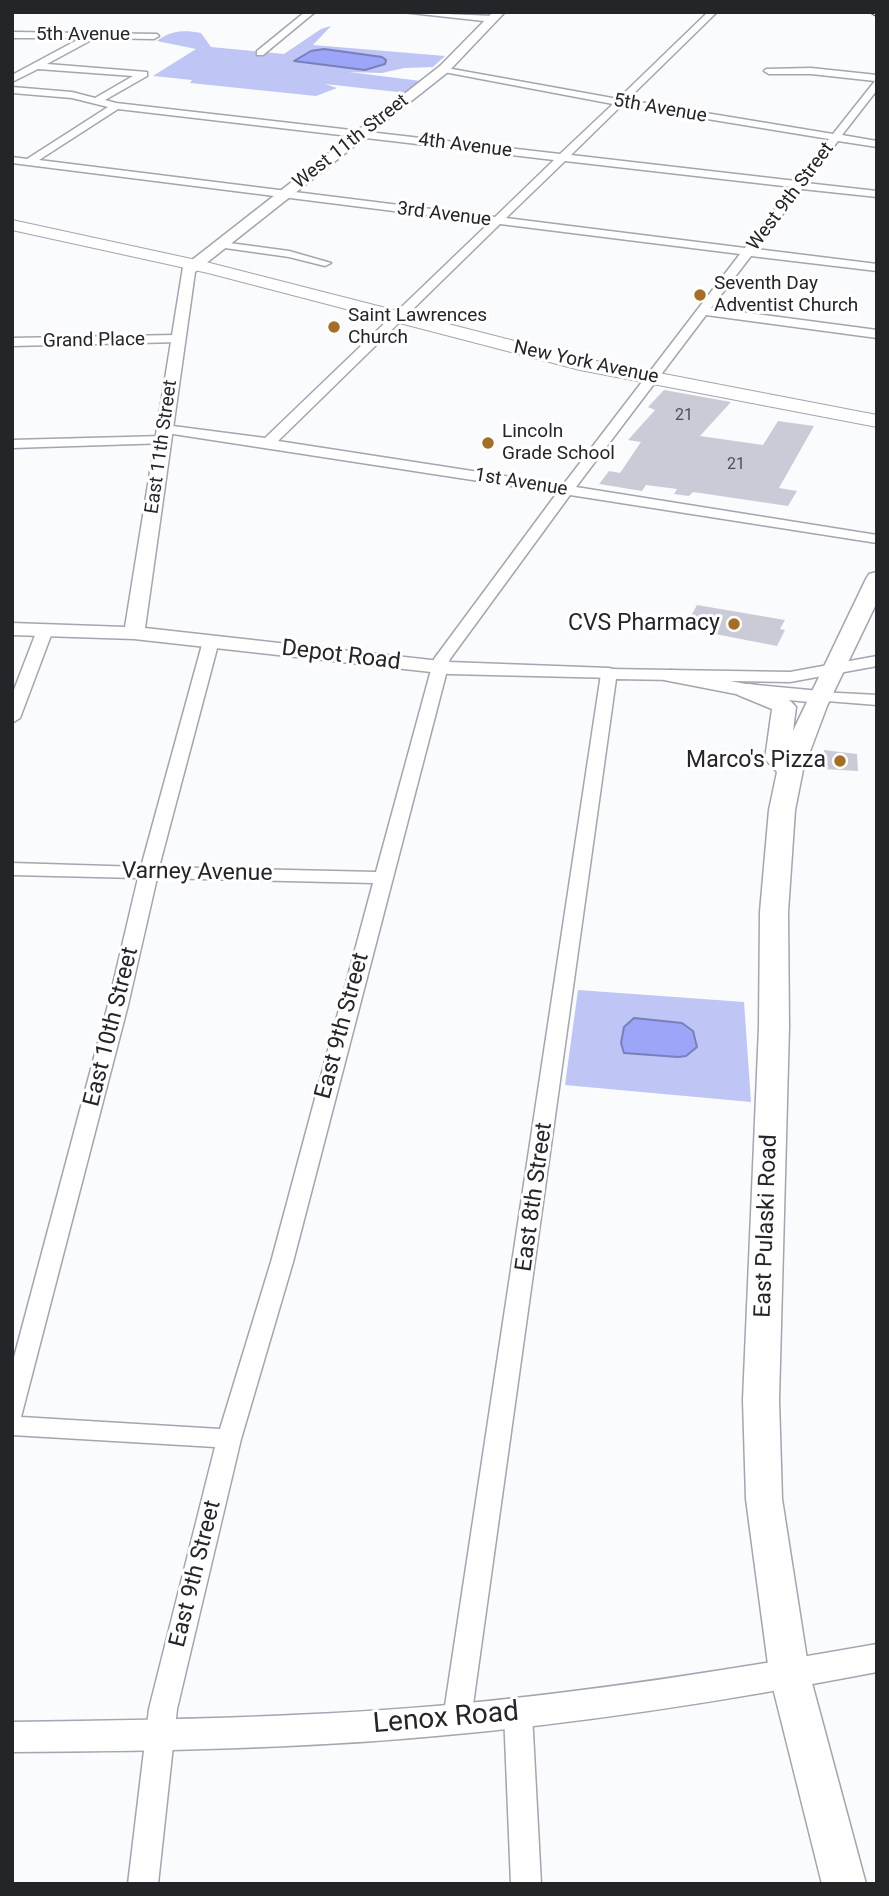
<!DOCTYPE html>
<html>
<head>
<meta charset="utf-8">
<style>
  body { margin:0 }
  #map { position:relative; width:889px; height:1896px; overflow:hidden; background:#fafbfd; font-family:Roboto,sans-serif }
  canvas { display:block }
  .frame { position:absolute; inset:0; border:14px solid #242529; pointer-events:none }
</style>
</head>
<body>
<div id="map">
<canvas width="889" height="1896"></canvas>
<div class="frame"></div>
</div>
<script>
const context = document.querySelector('canvas').getContext('2d');
context.lineJoin = 'round';
function paint(path, color) {
  context.fillStyle = color;
  context.fill(path, 'evenodd');
}
function trace(path, color, width, dash) {
  context.strokeStyle = color;
  context.lineWidth = width;
  context.lineCap = dash ? 'butt' : 'round';
  context.setLineDash(dash || []);
  context.stroke(path);
}
function label(font, color, halo, rows, align = 'center') {
  context.font = font + ' Roboto,sans-serif';
  context.lineWidth = 6;
  context.setLineDash([]);
  context.textBaseline = 'middle';
  context.strokeStyle = halo;
  context.fillStyle = color;
  for (const [text, x, y, turn = 0] of rows) {
    context.save();
    context.translate(x, y);
    context.rotate((+turn || 0) * Math.PI / 180);
    context.textAlign = isNaN(turn) ? turn : align;
    if (halo) context.strokeText(text, 0, 0);
    context.fillText(text, 0, 0);
    context.restore();
  }
}
paint(new Path2D(`
  M331,26l-18,19 132,11 -12,11 -29,1 -22,5 -33,-1 72,9 -14,12 -82,-9 12,4 -21,8 -126,-13 2,-3 -39,-4 43,-27 -39,-8c14,-11 27,-11 44,-8l10,14 73,7 37,-25zM324,49l58,8 -1,9 -16,4 -71,-9z
  M578,990l166,12 7,100 -186,-17z`), '#bfc5f4');
const water = new Path2D(`
  M324,49l58,8 4,3 -1,4 -20,6 -71,-9 17,-10z
  M634,1018l48,5 11,8 4,16 -11,9 -8,1 -54,-4 -3,-10 3,-16z`);
paint(water, '#9da5f9');
trace(water, '#797fbb', 2);
paint(new Path2D(`
  M664,390l67,12 -31,34 63,9 15,-24 36,5 -35,62 18,3 -9,15 -95,-14 -4,4 -15,-2 3,-5 -31,-4 -4,6 -43,-7 10,-13 11,2 21,-31 -13,-2 27,-30 -7,-3z
  M697,605l88,15 -5,9 5,1 -8,16 -93,-18z
  M824,750l33,4 1,17 -34,-2z`), '#cacbd7');
const minor = new Path2D(`
  M305,12h10l-52,43h-6v-4z
  M402,12l91,4 4,3 -4,3z
  M708,12h9l-90,88 206,34 42,-53 -64,-7h-42l-5,-3 2,-2 45,-1 66,7v15l-35,45 35,6v6l-39,-6 -32,42 71,8v6l-75,-8 -46,60 121,15v7l-126,-15 -40,52 166,22v8l-171,-23 -130,172 301,48v8l-307,-48 -120,164 -157,603 -52,177 -64,270 -19,175h-30l21,-175 66,-262 -203,-12v-70l96,-360 30,-127 -126,-3v-12l129,4 62,-226 8,-5 8,5 -60,226 217,5 58,-213 123,-166 -397,-61 -2,-3 7,-4 100,13 224,-215 -477,-60v-6l15,2 81,-52 -36,-9 -60,-5v-6l60,5 23,6 38,-22 -95,-7 -26,13v-7l69,-37h-69v-6l145,2 2,2 -5,3 -59,-1 -48,26 100,8v4l-42,24 11,3 444,51 53,-50 -169,-32 -5,-3 2,-2 177,32zM622,105l207,34 -33,42 -225,-26zM118,109l436,51 -59,57 -456,-57zM565,161l227,26 -47,61 -239,-30zM500,224l240,30 -177,231 -285,-44zM157,878l216,5 -102,379 -51,167 -199,-12 107,-412z
  M222,242l67,9 42,12 -6,3 -36,-9 -71,-10v-4z
  M176,335l6,4 -2,3 -168,4v-8z
  M163,436l7,4 -2,3 -156,5v-8z
  M45,625l8,5 -33,88 -8,5v-28l25,-65z
  M877,656v10l-87,16 -174,-3 -145,1040 -4,8 -10,4 -10,-4 -4,-8 158,-1045 8,-5 181,3z
  M820,692l57,3v10l-63,-5 -2,-3z
  M518,1701l10,4 4,8 9,171h-30l-7,-171 4,-8z`);
const tertiary = new Path2D(`
  M493,12h12l-57,60 -253,200 -50,356 304,34 160,6 7,2 3,4 -3,4 -167,-4 -315,-35 -122,-4v-12l113,4 58,-360 257,-201z
  M671,670l75,14 74,7 7,2 3,4 -3,4 -7,2 -74,-7 -82,-16 -3,-4 3,-4z
  M877,1644v28c-146,28 -293,51 -441,64 -141,13 -282,15 -424,16v-30c142,-2 283,-4 424,-16 148,-13 295,-36 441,-62z`);
const secondary = new Path2D(`
  M877,572v30l-50,104 -24,64 -8,40 -7,102 1,115 -10,373 3,99 27,173 57,212h-44l-53,-212 -23,-173 -3,-99 16,-373 1,-115 9,-102 8,-38 -12,-13 7,-50 -34,-14 -4,-5 4,-5c17,-4 47,7 58,22l-3,24 73,-152 3,-5z`);
const primary = new Path2D(`
  M12,220l198,43 371,95 296,57v12l-297,-57 -372,-97 -196,-43z`);
trace(minor, '#a3a5b0', 3);
trace(tertiary, '#a3a5b0', 3);
trace(secondary, '#a3a5b0', 3);
trace(primary, '#a3a5b0', 2);
paint(minor, '#fff');
paint(tertiary, '#fff');
paint(secondary, '#fff');
paint(primary, '#fff');
const rail = new Path2D(`
  M872,12l5,3`);
trace(rail, '#494a4e', 4.5);
trace(rail, '#fff', 2.5, [8]);
for (const [x, y, r, color] of [
  [700,295,7,"#a46e29"],
  [334,327,7,"#a46e29"],
  [488,443,7,"#a46e29"],
  [734,624,7,"#a46e29"],
  [840,761,7,"#a46e29"]
]) {
  const dot = new Path2D();
  dot.arc(x, y, r, 0, 2 * Math.PI);
  context.fillStyle = color;
  context.fill(dot);
  trace(dot, '#fff', 2.5);
}
label('16px', '#4e4e54', null, [
  ["21",684,416],
  ["21",736,465]
]);
label('19px', '#242529', '#fff', [
  ["5th Avenue",83,35],
  ["5th Avenue",660,109,10],
  ["West 11th Street",351,142,-38],
  ["4th Avenue",465,146,7],
  ["West 9th Street",791,197,-53],
  ["3rd Avenue",444,215,7],
  ["Grand Place",94,341,-1],
  ["New York Avenue",586,363,12],
  ["East 11th Street",162,447,-82],
  ["1st Avenue",521,483,9]
]);
label('19px', '#242529', '#fff', [
  ["Seventh Day",714,284],
  ["Adventist Church",714,306],
  ["Saint Lawrences",348,316],
  ["Church",348,338],
  ["Lincoln",502,432],
  ["Grade School",502,454]
], 'left');
label('23px', '#242529', '#fff', [
  ["CVS Pharmacy",720,624],
  ["Marco's Pizza",826,761]
], 'right');
label('23px', '#242529', '#fff', [
  ["Depot Road",341,656,7],
  ["Varney Avenue",197,873,1],
  ["East 9th Street",343,1026,-75],
  ["East 10th Street",112,1027,-76],
  ["East 8th Street",535,1197,-82],
  ["East Pulaski Road",767,1226,-88],
  ["East 9th Street",196,1574,-76]
]);
label('28px', '#242529', '#fff', [
  ["Lenox Road",446,1719,-5]
]);
</script>
</body>
</html>
